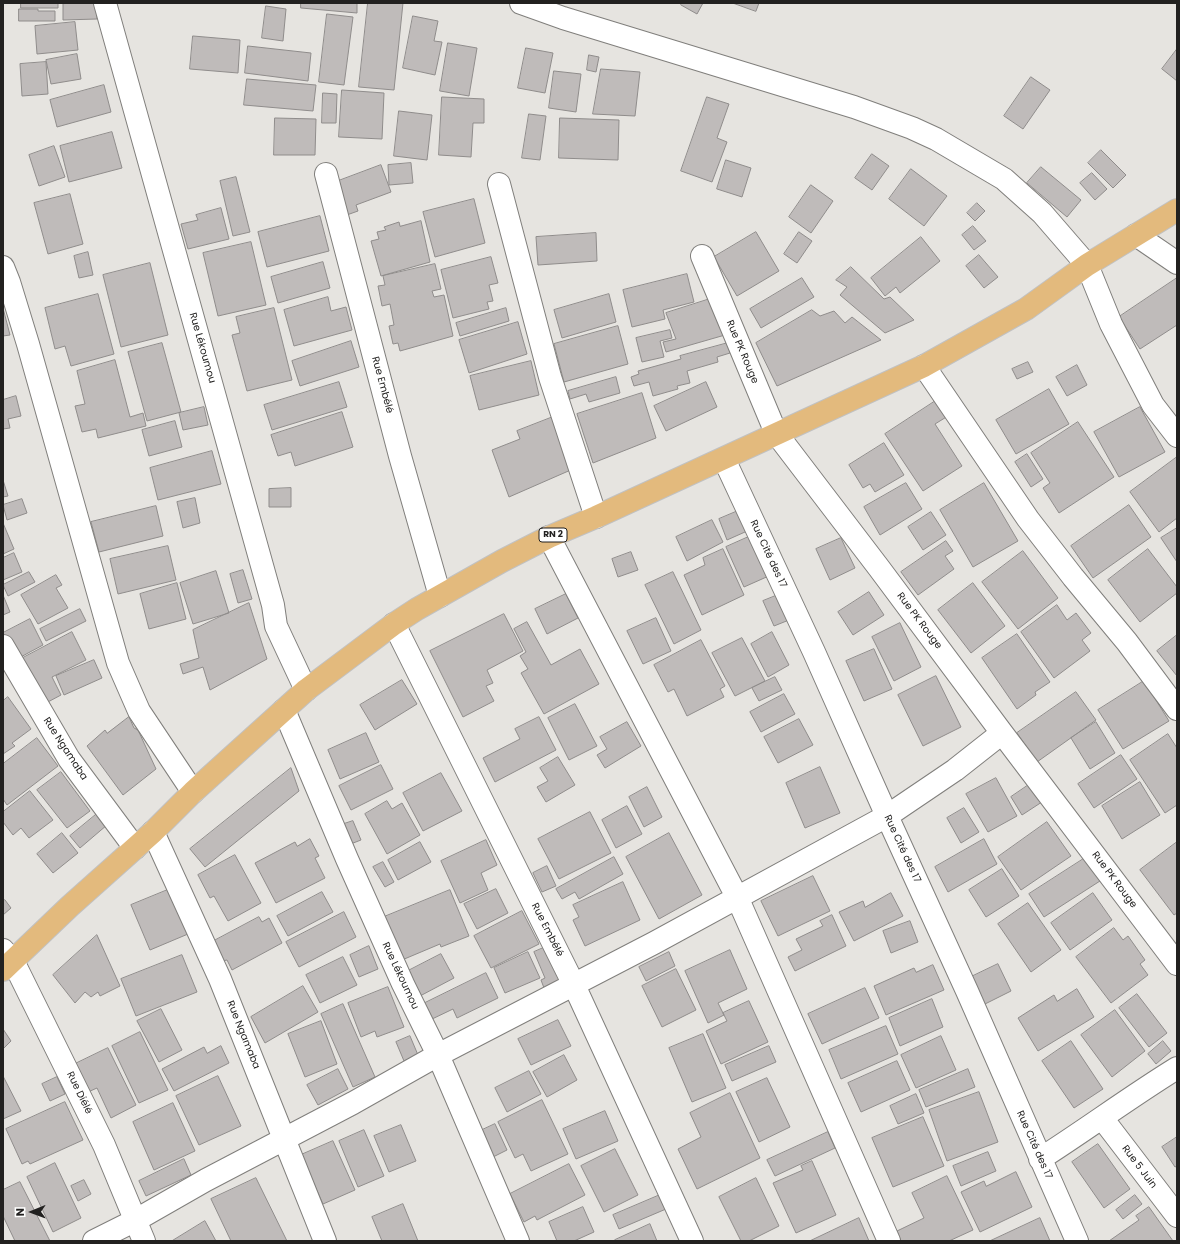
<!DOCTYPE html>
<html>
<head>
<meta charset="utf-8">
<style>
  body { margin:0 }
  #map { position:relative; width:1180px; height:1244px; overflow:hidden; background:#e6e4e0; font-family:Poppins,sans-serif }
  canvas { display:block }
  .frame { position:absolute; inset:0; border:4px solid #222120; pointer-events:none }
  .north { position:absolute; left:12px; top:1192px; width:40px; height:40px; -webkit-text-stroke:3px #fff; paint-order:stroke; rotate:269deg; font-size:11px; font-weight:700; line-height:16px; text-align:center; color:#222120 }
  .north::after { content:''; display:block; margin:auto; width:14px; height:18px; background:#222120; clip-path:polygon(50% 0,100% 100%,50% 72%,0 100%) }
</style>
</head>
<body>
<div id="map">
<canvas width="1180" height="1244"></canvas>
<div class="frame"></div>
<div class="north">N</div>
</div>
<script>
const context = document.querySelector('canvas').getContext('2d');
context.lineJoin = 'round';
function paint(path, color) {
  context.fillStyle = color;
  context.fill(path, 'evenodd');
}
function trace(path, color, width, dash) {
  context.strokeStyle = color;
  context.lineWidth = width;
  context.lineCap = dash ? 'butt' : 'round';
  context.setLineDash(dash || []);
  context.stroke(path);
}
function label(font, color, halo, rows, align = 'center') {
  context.font = font + ' Poppins,sans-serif';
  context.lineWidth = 4;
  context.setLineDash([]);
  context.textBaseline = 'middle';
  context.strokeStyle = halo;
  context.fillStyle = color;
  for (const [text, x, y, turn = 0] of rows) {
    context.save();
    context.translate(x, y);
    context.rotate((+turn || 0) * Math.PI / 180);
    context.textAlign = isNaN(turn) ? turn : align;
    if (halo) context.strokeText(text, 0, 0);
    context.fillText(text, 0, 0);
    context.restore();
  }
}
const building = new Path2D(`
  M21,3h37v5h-37z
  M96,3l1,16 -34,1v-16z
  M301,3h56v10l-56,-5z
  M368,3h35l-9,87 -35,-3z
  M682,3h21l-6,11 -16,-9z
  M733,3h26l-3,8z
  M266,6l20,3 -3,32 -21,-3z
  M19,9h19v2h17v10h-36z
  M327,14l26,3 -9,68 -25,-3z
  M413,16l25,5 -4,20 8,1 -7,33 -32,-7z
  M75,22l3,28 -41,4 -2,-28z
  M193,36l47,4 -2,33 -48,-4z
  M448,43l29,5 -8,48 -29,-5z
  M248,46l63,7 -3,28 -63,-8z
  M526,48l27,5 -8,40 -27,-5z
  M1177,49v32l-15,-12z
  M77,54l4,25 -30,5 -5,-24z
  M589,55l10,2 -3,15 -9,-2z
  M46,62l2,32 -26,2 -2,-32z
  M601,69l39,3 -5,44 -42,-2z
  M554,71l27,3 -5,38 -27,-4z
  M1031,77l19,13 -27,39 -19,-13z
  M247,79l69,6 -3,26 -69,-6z
  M104,85l7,27 -54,15 -7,-27z
  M342,90l42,3 -2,46 -43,-2z
  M323,93l14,1 -1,29h-14z
  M442,97l42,2v24h-11l-2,34 -32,-2z
  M707,97l22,7 -12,34 10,4 -15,40 -31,-11z
  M399,111l33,4 -5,45 -33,-4z
  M529,114l17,2 -6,44 -18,-2z
  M275,118l41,1 -1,36h-41z
  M560,118l59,2 -1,40 -59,-2z
  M112,132l10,36 -53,14 -9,-36z
  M54,146l11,31 -26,9 -10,-31z
  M1101,150l25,25 -13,13 -25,-25z
  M872,154l17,12 -17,24 -17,-12z
  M726,160l25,8 -9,29 -25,-8z
  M411,163l2,20 -24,2 -1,-20z
  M381,165l10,27 -35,13 2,6 -14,5 -11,-33z
  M1041,167l40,33 -14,17 -40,-34z
  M911,169l36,27 -23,30 -35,-27z
  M1092,173l15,16 -12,11 -15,-17z
  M236,177l14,55 -17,4 -13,-55z
  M811,185l22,16 -22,32 -22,-16z
  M70,194l13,50 -35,10 -14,-51z
  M474,199l11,44 -50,14 -12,-45z
  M977,203l8,8 -10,10 -8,-8z
  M221,208l8,31 -41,10 -7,-25 17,-4 -2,-5z
  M320,216l9,35 -62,16 -9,-35z
  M421,221l9,41 -49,14 -10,-35 8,-2 -2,-7 9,-2 -2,-3 15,-5 1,4z
  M973,226l13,15 -12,9 -12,-15z
  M756,232l23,39 -42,25 -23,-39z
  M799,232l13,9 -15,22 -13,-9z
  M596,233l1,28 -59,4 -2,-28z
  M921,237l19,24 -40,32 -4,-6 -11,9 -14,-18z
  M251,242l15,63 -48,11 -15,-63z
  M88,252l5,23 -14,3 -5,-22z
  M979,255l19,22 -14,11 -18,-22z
  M491,257l7,26 -9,2 4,16 -6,1 2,7 -36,9 -12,-48z
  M323,262l7,26 -52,15 -7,-26z
  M150,263l18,72 -47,12 -18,-72z
  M435,264l6,25 -9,2 2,6 10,-2 9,41 -53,15 -2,-8 -5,1 -4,-18 5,-1 -4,-21 -8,2 -4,-20 7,-1 -2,-9z
  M851,267l33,32 6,-2 24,23 -29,13 -45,-38 7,-8 -11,-7z
  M687,274l7,28 -31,8 2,9 -33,8 -9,-37z
  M802,278l12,19 -53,31 -11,-19z
  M1177,278v47l-37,24 -21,-32z
  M98,294l16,60 -43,12 -6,-20 -10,3 -10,-41z
  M609,294l7,28 -54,16 -8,-28z
  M328,297l3,14 15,-4 6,23 -58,16 -10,-36z
  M710,299l15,36 -59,17 -3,-10 13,-3 -10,-26z
  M3,308l7,27 -7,1z
  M274,308l18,72 -45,11 -15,-56 8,-2 -4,-16z
  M506,308l3,13 -49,15 -4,-13z
  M812,310l8,6 14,-5 11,12 7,-6 29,23 -104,46 -21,-43z
  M518,322l9,32 -58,19 -10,-33z
  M618,326l10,38 -64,18 -10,-38z
  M670,330l2,8 -12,3 4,16 -22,5 -6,-24z
  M351,341l8,26 -59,19 -8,-25z
  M162,343l19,69 -34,9 -19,-69z
  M728,343l2,10 -13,4 1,5 -31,9 3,12 -13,3 1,3 -25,7 -4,-14 -15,4 -3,-9 8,-3 -1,-3 43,-12 -1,-3z
  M115,360l15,57 13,-4 3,13 -48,12 -2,-9 -14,3 -7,-26 10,-2 -8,-33z
  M531,361l8,34 -60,15 -9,-34z
  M1028,362l5,10 -16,7 -5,-10z
  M1077,365l10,20 -20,11 -11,-19z
  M616,377l4,16 -31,9 -3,-8 -16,5 -2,-8z
  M339,382l8,25 -75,23 -8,-25z
  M706,382l11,25 -51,24 -12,-25z
  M1049,389l20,35 -53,30 -20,-34z
  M642,393l14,45 -63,25 -16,-49z
  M16,396l5,20 -13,3 2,9 -7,1v-29z
  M937,400l11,16 -13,8 27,42 -39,25 -38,-57z
  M204,407l4,18 -25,5 -4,-17z
  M1140,407l25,45 -46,25 -25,-45z
  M342,412l11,35 -58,19 -4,-14 -13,4 -7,-21z
  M553,417l20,52 -64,28 -17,-47 28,-11 -3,-8z
  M175,421l7,26 -33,9 -7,-26z
  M1078,422l36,55 -55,36 -16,-25 7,-5 -19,-30z
  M884,443l20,32 -29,17 -5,-8 -7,4 -14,-23z
  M212,451l9,33 -63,16 -8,-32z
  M1027,454l16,25 -12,8 -16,-25z
  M1177,457v61l-18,14 -29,-40z
  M3,480l5,16 -5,1z
  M906,483l16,26 -42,26 -16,-28z
  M984,483l34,58 -45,26 -33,-57z
  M291,488v19h-22v-18z
  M195,498l5,25 -17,5 -6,-26z
  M22,499l5,14 -20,7 -4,-15z
  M1129,505l22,32 -58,41 -22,-32z
  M156,506l7,30 -64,16 -8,-30z
  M745,508l9,20 -27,12 -8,-21z
  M931,512l15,23 -23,15 -15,-23z
  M712,520l11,22 -36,19 -11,-24z
  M3,523l11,26 -11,5z
  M1177,528v34l-16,-24z
  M753,535l18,40 -27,12 -18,-40z
  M841,538l14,30 -25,12 -14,-31z
  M946,541l7,10 -8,5 9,13 -36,26 -17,-23z
  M168,546l8,34 -58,14 -8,-35z
  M723,549l21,46 -42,20 -18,-40 21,-10 -2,-7z
  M1148,549l29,38v6l-37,29 -32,-42z
  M1023,551l35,47 -40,31 -36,-47z
  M631,552l7,18 -20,7 -6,-18z
  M14,553l8,19 -19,8v-22z
  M243,570l9,29 -14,4 -8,-29z
  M216,571l13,42 -36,11 -13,-41z
  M29,572l6,10 -27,14 -5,-11z
  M673,572l28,58 -27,14 -29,-59z
  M56,575l6,10 -6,3 12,20 -30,16 -17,-29z
  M177,583l9,36 -37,10 -9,-35z
  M973,583l32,43 -34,27 -33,-43z
  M869,592l15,23 -31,20 -15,-23z
  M566,594l12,24 -31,16 -12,-25z
  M3,595l7,17 -7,3z
  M778,595l11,25 -15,6 -11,-25z
  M249,603l18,56 -57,31 -7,-23 -20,7 -3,-10 19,-6 -6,-28z
  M1057,605l10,15 9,-7 15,20 -9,7 8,11 -36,27 -33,-46z
  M80,609l6,12 -40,20 -6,-12z
  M504,614l19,37 -36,19 6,13 -7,3 8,15 -31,16 -33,-66z
  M656,618l15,33 -28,13 -16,-33z
  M30,619l13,26 -26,14 -14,-26z
  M527,622l24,43 29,-16 19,35 -55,30 -23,-41 7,-4 -8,-13 6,-4 -12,-23z
  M900,623l21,44 -27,14 -22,-44z
  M72,632l14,28 -34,17 9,18 -15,8 -25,-44z
  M772,632l17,33 -21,12 -17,-33z
  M1017,634l33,48 -15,10 1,3 -19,14 -35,-51z
  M1177,635v41l-20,-25z
  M742,638l23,43 -30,15 -23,-43z
  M701,640l24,46 -5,3 4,8 -37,19 -13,-27 -6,3 -14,-27z
  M874,649l18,40 -28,12 -18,-40z
  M94,660l8,18 -38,17 -8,-19z
  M936,676l25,51 -38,19 -25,-51z
  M775,677l7,13 -23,11 -7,-13z
  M402,680l15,24 -42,26 -15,-25z
  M1144,681l25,40 -46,28 -25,-39z
  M1076,692l20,28 -59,42 -20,-29z
  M784,694l11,20 -34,18 -11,-20z
  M8,697l23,32 -19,14 3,3 -12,8v-53z
  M575,704l22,42 -28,14 -21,-42z
  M129,717l5,11 4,2 18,39 -33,26 -36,-49 18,-16 2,3z
  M539,717l17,33 -61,32 -12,-24 37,-19 -5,-10z
  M799,719l14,26 -35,18 -14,-26z
  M627,722l14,24 -36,22 -8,-13 10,-6 -7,-12z
  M1096,722l19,31 -25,16 -19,-31z
  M366,733l13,29 -39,17 -12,-29z
  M1168,734l9,14v57l-12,8 -35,-53z
  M37,738l21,28 -51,39 -4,-6v-35z
  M1121,755l16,24 -43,29 -16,-24z
  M558,757l17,28 -29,17 -9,-15 11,-6 -8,-13z
  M381,765l12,24 -42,21 -12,-24z
  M820,767l20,46 -35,15 -19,-45z
  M291,768l8,23 -94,76 -15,-18z
  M61,772l29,39 -23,17 -30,-38z
  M441,773l21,38 -39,20 -20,-38z
  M996,778l21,38 -29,16 -22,-38z
  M1033,782l12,18 -23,15 -11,-18z
  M1140,782l20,33 -38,24 -20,-33z
  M647,787l15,30 -18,10 -15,-30z
  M30,791l23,29 -24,18 -8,-10 -8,7 -10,-13v-10z
  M387,801l5,8 10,-6 18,32 -33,19 -22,-40z
  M627,806l15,28 -26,14 -14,-28z
  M964,808l15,24 -18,11 -14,-25z
  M590,812l21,41 -52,26 -21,-40z
  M98,813l9,12 -27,23 -10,-12z
  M353,821l8,19 -13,5 -7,-20z
  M1047,822l24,34 -50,34 -23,-33z
  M62,833l16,20 -25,20 -16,-19z
  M669,833l33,62 -43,24 -33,-62z
  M310,839l9,17 -4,2 10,20 -49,25 -21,-40 40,-21 2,4z
  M984,839l13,25 -49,28 -13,-25z
  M486,840l11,25 -16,8 7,17 -28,13 -19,-42z
  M420,842l11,20 -33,18 -10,-20z
  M1177,842v71l-3,2 -34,-45z
  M235,855l26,48 -33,18 -14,-25 -4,2 -12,-23z
  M614,857l9,17 -44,25 -4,-7 -13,7 -6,-10z
  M1085,858l15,23 -56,36 -15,-23z
  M383,862l11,20 -9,5 -12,-20z
  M547,866l9,20 -14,6 -9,-19z
  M1002,869l17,27 -33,21 -17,-27z
  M813,876l17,35 -52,25 -17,-35z
  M623,882l17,38 -55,26 -12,-26 6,-3 -6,-12z
  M170,889l18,45 -38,16 -19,-45z
  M496,889l12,24 -31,16 -13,-25z
  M450,890l19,46 -28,11 -1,-3 -38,16 -18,-43z
  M322,892l11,20 -45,24 -11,-20z
  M891,893l12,23 -49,25 -15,-29 24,-11 2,6z
  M1093,893l19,27 -42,30 -19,-27z
  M5,900l6,8 -8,7v-14z
  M1028,903l33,47 -30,22 -33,-48z
  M522,911l17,33 -48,24 -17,-32z
  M344,912l12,25 -57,30 -13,-25z
  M832,915l14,31 -51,25 -7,-14 14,-7 -6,-11 27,-13 -3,-5z
  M259,917l3,5 7,-4 13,25 -50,27 -5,-10 -5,1 -10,-19z
  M910,921l8,21 -27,11 -8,-22z
  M1114,928l9,12 5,-4 17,24 -5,4 8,11 -37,28 -35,-46z
  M97,935l23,51 -20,10 -2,-4 -7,5 -6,-5 -10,11 -22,-28z
  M369,946l9,23 -19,8 -9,-22z
  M548,946l15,34 -19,8 -3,-8 4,-2 -11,-26z
  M730,950l17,39 -29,14 6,12 -16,8 -23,-52z
  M528,952l12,26 -35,15 -11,-25z
  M669,952l6,14 -29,15 -7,-14z
  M441,954l13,24 -34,18 -12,-25z
  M182,955l15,37 -61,24 -15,-37z
  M343,957l14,28 -37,18 -14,-28z
  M998,964l13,27 -26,13 -14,-27z
  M933,965l11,25 -58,25 -12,-29 40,-18 2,4z
  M676,969l20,41 -34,17 -20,-41z
  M486,973l12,25 -41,20 -4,-9 -23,11 -7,-16z
  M303,986l15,26 -53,31 -14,-26z
  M388,987l16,40 -27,10 -2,-6 -14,6 -13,-34z
  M865,988l14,30 -57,26 -14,-30z
  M1077,989l17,28 -56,34 -20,-33 36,-23 3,6z
  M1137,994l30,39 -18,14 -30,-39z
  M932,999l11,28 -43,19 -11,-28z
  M749,1001l19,41 -47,22 -15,-33 21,-10 -4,-8z
  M343,1004l32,73 -22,10 -32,-73z
  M161,1009l21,41 -23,12 -22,-41z
  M1115,1010l30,41 -33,26 -31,-42z
  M558,1020l13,26 -40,19 -13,-26z
  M321,1021l16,43 -32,13 -17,-43z
  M886,1026l12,28 -57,25 -12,-29z
  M3,1029l8,12 -8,8z
  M140,1032l28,58 -29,13 -27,-57z
  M703,1034l23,54 -34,14 -23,-54z
  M410,1036l8,19 -14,6 -8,-19z
  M941,1036l15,34 -40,18 -15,-33z
  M1071,1041l32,48 -29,19 -32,-47z
  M1163,1041l8,10 -15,13 -8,-10z
  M221,1046l8,17 -55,28 -12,-22 42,-22 3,6z
  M769,1046l7,16 -44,19 -7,-16z
  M108,1048l28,57 -25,13 -14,-30 -9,4 -13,-28z
  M564,1055l13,25 -30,17 -14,-25z
  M897,1061l13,29 -49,22 -13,-29z
  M338,1069l10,20 -30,16 -11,-20z
  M968,1069l7,18 -49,20 -7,-17z
  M529,1071l12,23 -34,18 -12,-24z
  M3,1076l18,35 -18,8z
  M218,1076l23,50 -42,19 -23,-49z
  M57,1077l8,17 -15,7 -8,-17z
  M767,1078l23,49 -31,15 -23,-50z
  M979,1092l19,50 -51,19 -18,-51z
  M730,1093l30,65 -63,31 -19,-40 23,-12 -11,-24z
  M916,1094l8,19 -26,11 -8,-18z
  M542,1100l26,54 -37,17 -8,-17 -8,4 -17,-36z
  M65,1102l18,38 -53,24 -2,-3 -6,3 -16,-35z
  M173,1103l22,48 -41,19 -21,-48z
  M605,1111l13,30 -42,18 -13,-30z
  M923,1117l21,49 -51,21 -21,-49z
  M495,1124l12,26 -18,9 -11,-27z
  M401,1125l15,36 -27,11 -15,-36z
  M364,1130l20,46 -26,11 -19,-46z
  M828,1132l7,16 -60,28 -8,-16z
  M1177,1137v29l-2,1 -13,-20z
  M333,1141l22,49 -32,14 -22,-49z
  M1098,1144l32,45 -26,19 -32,-46z
  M615,1149l23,46 -34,17 -23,-46z
  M988,1152l8,19 -35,15 -8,-20z
  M184,1159l7,16 -45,21 -7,-15z
  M812,1161l24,54 -40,18 -23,-50 30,-13 -2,-4z
  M55,1163l26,55 -28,14 -26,-55z
  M569,1164l16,31 -48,25 -2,-4 -11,6 -14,-28z
  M1016,1172l16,35 -52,25 -19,-40 23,-11 2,5z
  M947,1176l26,54 -24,11h-48l-4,-10 27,-13 -12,-25z
  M256,1178l31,63h-56l-20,-42z
  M756,1178l23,48 -30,15h-8l-22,-44z
  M84,1180l7,14 -13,7 -7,-15z
  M20,1182l30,59h-35l-12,-25v-26z
  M660,1195l6,14 -47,20 -6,-14z
  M1135,1195l7,9 -19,15 -7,-9z
  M403,1204l15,37h-36l-10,-24z
  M583,1207l11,25 -20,9h-17l-8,-19z
  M1149,1207l24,34h-64l30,-21 -3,-4z
  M859,1218l10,23h-59z
  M1040,1218l10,23h-60z
  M205,1221l11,20h-44z
  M650,1224l7,17h-41l-1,-1z`);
paint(building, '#bfbbba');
trace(building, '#8f8c8b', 1);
const minor = new Path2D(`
  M105,3l168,602 3,21 30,64
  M521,3l42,15 291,89 58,21 24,11 68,40 38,34 45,52 24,59 42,81 24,31
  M326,174l74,282 40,140
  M499,184l51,193 46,140
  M1136,235l41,28
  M702,256l74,177 103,135 123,165 175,231
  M3,267l6,15 19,62 90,319 21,48 54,81
  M924,366l104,153 45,58 54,65 50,67
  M724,459l90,193 73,164 80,175 110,250
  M549,537l188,360 152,344
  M394,624l180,361 118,256
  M3,646l66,113 66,89
  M284,710l63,149 56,125 35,71 80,186
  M153,832l67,147 105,262
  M3,950l10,11 91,184 40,96
  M1102,1118l75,98
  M1040,1159c47,-30 90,-62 137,-91
  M94,1241l42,-21 70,-40 147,-77 85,-48 216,-112 233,-127 68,-46 47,-37`);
const highway = new Path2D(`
  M3,970l67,-64 83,-74 40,-40 113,-102 88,-66 23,-15 85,-48 47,-24 47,-20 328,-151 102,-57 61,-44 90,-55`);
trace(minor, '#807f7c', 24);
trace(highway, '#c1c1c1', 24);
trace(minor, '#fff', 22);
trace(highway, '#e3ba7d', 22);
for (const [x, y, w] of [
  [553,535,28]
]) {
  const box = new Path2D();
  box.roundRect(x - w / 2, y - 7, w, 14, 3);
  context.fillStyle = '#fff';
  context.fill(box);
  trace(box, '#222120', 1);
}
label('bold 9px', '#222120', null, [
  ["RN 2",553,535]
]);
label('10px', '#222120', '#fff', [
  ["Rue Lékoumou",202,348,74],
  ["Rue PK Rouge",742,352,67],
  ["Rue Embélé",382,385,75],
  ["Rue Cité des 17",768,554,65],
  ["Rue PK Rouge",919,621,53],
  ["Rue Ngamaba",65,749,57],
  ["Rue Cité des 17",902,849,65],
  ["Rue PK Rouge",1114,880,53],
  ["Rue Embélé",547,930,63],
  ["Rue Lékoumou",400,976,65],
  ["Rue Ngamaba",243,1035,68],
  ["Rue Diélé",79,1093,64],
  ["Rue Cité des 17",1034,1145,66],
  ["Rue 5 Juin",1139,1167,53]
]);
</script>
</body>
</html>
